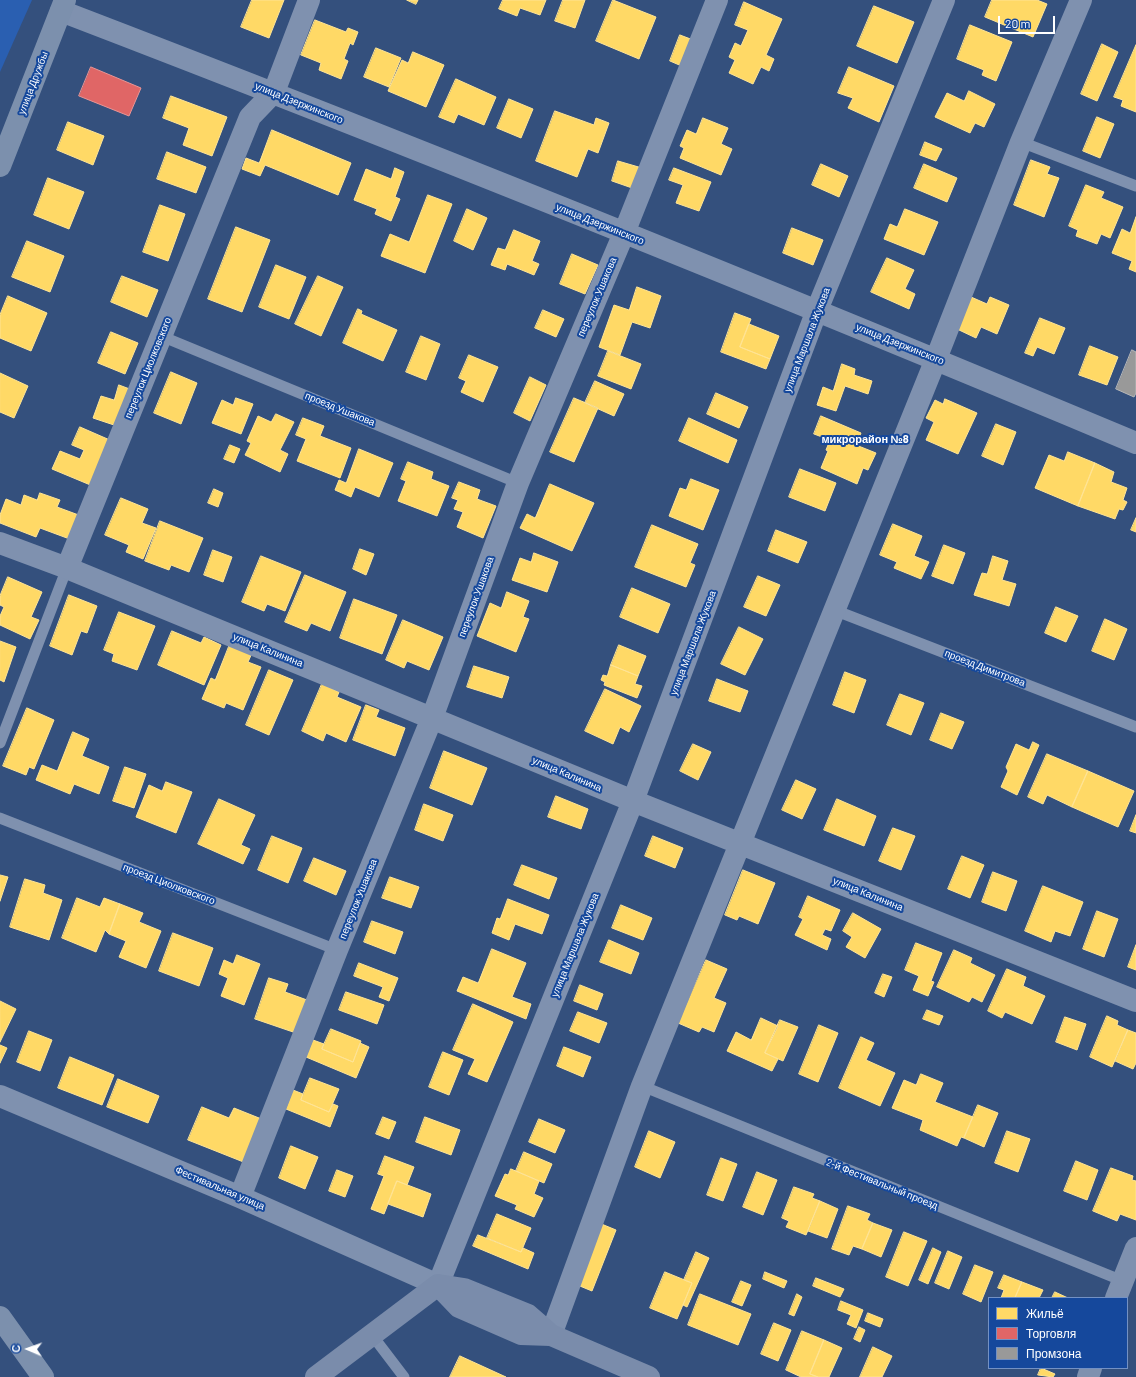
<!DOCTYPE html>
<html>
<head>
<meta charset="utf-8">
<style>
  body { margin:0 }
  #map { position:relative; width:1136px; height:1377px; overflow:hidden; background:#34507d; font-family:Barlow,sans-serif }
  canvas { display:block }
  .legend { position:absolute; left:988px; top:1297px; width:140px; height:72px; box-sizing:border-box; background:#15489c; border:1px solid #7391c4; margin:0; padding:5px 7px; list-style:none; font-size:12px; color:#fff }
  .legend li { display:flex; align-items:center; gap:8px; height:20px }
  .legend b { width:20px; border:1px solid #7391c4 }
  .north { position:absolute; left:8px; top:1329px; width:40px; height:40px; -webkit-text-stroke:3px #15489c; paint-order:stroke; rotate:272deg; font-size:11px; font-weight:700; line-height:16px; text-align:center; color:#fff }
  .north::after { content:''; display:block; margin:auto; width:14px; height:18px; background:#fff; clip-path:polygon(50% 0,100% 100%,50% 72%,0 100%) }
  .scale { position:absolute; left:998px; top:16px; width:57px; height:18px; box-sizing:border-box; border:2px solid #fff; border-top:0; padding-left:5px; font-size:12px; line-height:14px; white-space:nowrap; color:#fff; -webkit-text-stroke:3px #15489c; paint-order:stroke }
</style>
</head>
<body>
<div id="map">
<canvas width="1136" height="1377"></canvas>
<ul class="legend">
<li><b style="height:11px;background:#ffd966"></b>Жильё</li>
<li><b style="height:11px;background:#e06666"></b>Торговля</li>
<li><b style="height:11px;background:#999"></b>Промзона</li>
</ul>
<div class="north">С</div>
<div class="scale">20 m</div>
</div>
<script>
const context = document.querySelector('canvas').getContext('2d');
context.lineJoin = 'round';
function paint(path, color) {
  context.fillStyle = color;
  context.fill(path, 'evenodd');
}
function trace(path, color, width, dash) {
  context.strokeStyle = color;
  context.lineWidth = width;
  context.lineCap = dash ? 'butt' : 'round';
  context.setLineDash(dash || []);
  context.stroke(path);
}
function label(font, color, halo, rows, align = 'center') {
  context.font = font + ' Barlow,sans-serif';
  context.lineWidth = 4;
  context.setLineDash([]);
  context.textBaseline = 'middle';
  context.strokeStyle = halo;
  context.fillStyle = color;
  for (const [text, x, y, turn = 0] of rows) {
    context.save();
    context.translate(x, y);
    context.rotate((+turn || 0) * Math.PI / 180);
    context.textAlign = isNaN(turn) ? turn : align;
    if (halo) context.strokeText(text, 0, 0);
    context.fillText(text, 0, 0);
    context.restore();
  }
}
paint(new Path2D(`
  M0,0h32l-32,72z`), '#2a5fb1');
const homes = new Path2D(`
  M252,0h32l-15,38 -28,-11z
  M407,0h11l-2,4z
  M503,0h43l-6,15 -20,-7 -3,8 -18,-7z
  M563,0h22l-10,28 -20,-7z
  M613,0l43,17 -17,42 -43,-18z
  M992,0h45l10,4 -14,33 -48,-20z
  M744,2l38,17 -16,36 8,4 -5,12 -8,-4 -8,17 -24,-11 6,-13 -6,-3 6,-14 6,3 7,-16 -13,-5z
  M874,6l40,16 -17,41 -40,-17z
  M315,20l31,12 2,-4 10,4 -5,13 -3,-2 -6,16 4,2 -7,18 -22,-9 2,-7 -20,-8z
  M970,25l42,17 -16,39 -14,-6 2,-5 -27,-11z
  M680,35l21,8 -10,27 -21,-9z
  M1102,44l16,8 -21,49 -16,-7z
  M1136,45v67l-15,-6 2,-6 -9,-3z
  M376,48l25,10 -12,29 -25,-10z
  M413,52l31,13 -18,42 -38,-16 14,-31 6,3z
  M849,67l45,19 -15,36 -31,-14 5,-10 -15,-5z
  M456,79l40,18 -12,28 -26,-11 -4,9 -15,-6z
  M969,91l26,13 -11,23 -9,-4 -5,10 -35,-16 12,-24 17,8z
  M171,96l56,21 -15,39 -29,-11 6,-17 -26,-10z
  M509,99l24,10 -12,29 -24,-10z
  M555,111l39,14 2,-7 13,5 -11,30 -10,-4 -11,28 -41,-16z
  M1097,117l17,7 -14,34 -17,-7z
  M703,118l25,10 -7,16 11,5 -11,26 -41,-17 4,-10 -4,-2 7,-16 9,4z
  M68,122l36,14 -11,29 -36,-15z
  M272,130l79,33 -13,32 -73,-30 -5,11 -18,-7 4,-11 13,5z
  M925,142l17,7 -6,12 -16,-6z
  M167,152l39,15 -10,26 -39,-14z
  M1031,160l19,7 -3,7 12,4 -15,39 -30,-12z
  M618,161l24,7 -7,21 -23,-8z
  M821,164l27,12 -9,21 -27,-12z
  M924,164l33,14 -10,24 -33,-14z
  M395,168l9,4 -9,25 5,2 -9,22 -16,-7 2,-5 -23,-9 12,-31 25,10z
  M674,168l37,14 -12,29 -23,-8 7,-18 -14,-5z
  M48,178l36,14 -15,37 -35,-14z
  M1086,185l18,7 -3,6 22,9 -13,31 -9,-4 -4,10 -21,-8 2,-6 -9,-4z
  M428,195l24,9 -27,69 -44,-17 9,-22 19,8z
  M160,205l25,9 -17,47 -25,-9z
  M467,209l20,9 -14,32 -19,-9z
  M905,209l33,13 -14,33 -40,-16 6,-15 7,3z
  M1136,217v55l-7,-3 3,-8 -20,-8 10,-24 8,4z
  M236,227l34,13 -28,72 -34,-13z
  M792,228l31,12 -10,25 -30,-12z
  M514,230l26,11 -8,20 7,3 -5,11 -27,-11 -2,6 -14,-5 7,-17 7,2z
  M27,241l37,15 -14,36 -38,-15z
  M572,254l26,11 -13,29 -25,-10z
  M887,258l27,12 -9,19 10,5 -6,15 -38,-17z
  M276,265l30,12 -17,42 -30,-12z
  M122,276l36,14 -11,27 -36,-15z
  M318,276l25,11 -22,49 -26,-12z
  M637,287l24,9 -11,32 -18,-6 -12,33 -21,-8 15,-42 15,5z
  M8,296l39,17 -16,38 -31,-13v-23z
  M971,297l16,7 3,-7 19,8 -12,29 -16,-7 -5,11 -19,-9z
  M358,309l4,2 -1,3 36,16 -14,31 -40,-18z
  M543,310l21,9 -8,18 -21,-9z
  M735,313l16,6 -11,28 30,12 -4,10 -45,-17z
  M1040,318l25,10 -11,26 -17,-7 -4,9 -8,-3z
  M749,324l30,12 -9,23 -30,-12z
  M111,332l27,11 -13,31 -27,-11z
  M421,336l19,8 -14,36 -20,-8z
  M1090,346l28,11 -11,28 -28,-10z
  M608,351l33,13 -10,25 -33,-13z
  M469,355l29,12 -15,35 -22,-10 5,-11 -7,-3z
  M842,364l13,5 -1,6 18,6 -4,13 -23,-8 -9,25 -19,-6 6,-18 10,4z
  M171,372l26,11 -16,41 -27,-11z
  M0,373l28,13 -14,32 -14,-6z
  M530,377l16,8 -16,36 -16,-8z
  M595,381l29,13 -10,22 -29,-13z
  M119,385l24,9 -23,33 -27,-9 8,-22 13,4z
  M716,393l32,14 -9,21 -32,-14z
  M236,398l17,6 -12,30 -29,-11 10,-23 11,5z
  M574,398l24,10 -24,54 -24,-10z
  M945,399l32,14 -19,41 -32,-14 8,-18 -8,-4 9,-18 8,4z
  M276,414l18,8 -14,28 8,4 -8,18 -35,-17 6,-12 -4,-2 11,-25 13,6z
  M821,416l40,17 -5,12 20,8 -8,17 -5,-2 -6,16 -36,-16 7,-17 -2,-1 4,-10 -16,-6z
  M303,418l21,8 -4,10 31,12 -11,30 -43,-17 9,-22 -10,-4z
  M689,418l48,22 -9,23 -49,-22z
  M996,424l20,8 -13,33 -21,-9z
  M80,427l39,17 -19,45 -48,-20 8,-18 20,8 4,-9 -12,-5z
  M230,445l10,4 -6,14 -10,-4z
  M359,449l34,14 -14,34 -24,-10 -4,10 -16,-7 4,-10 7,3z
  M1068,452l27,11 -17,43 -43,-18 14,-33 15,6z
  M408,462l25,10 -2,7 18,7 -12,30 -39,-15 8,-20 -5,-2z
  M1095,463l19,9 -3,10 16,6 -4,12 4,2 -4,8 -4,-1 -4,10 -37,-13z
  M800,469l36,14 -11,28 -36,-14z
  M691,479l28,11 -16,40 -34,-14 11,-28 6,2z
  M459,482l21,8 -3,9 19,7 -13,32 -26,-11 6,-15 -9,-3 4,-9 -6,-2z
  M550,484l44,19 -22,48 -52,-23 7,-14 8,4z
  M214,489l9,4 -5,14 -10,-4z
  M40,493l20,7 -3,7 27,10 -9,24 -35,-13 -4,9 -36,-14v-8l6,-16 15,6 3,-10 13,5z
  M121,498l27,11 -6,14 14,5 -13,31 -17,-7 3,-7 -24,-10z
  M1136,518v14l-5,-2z
  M160,521l43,17 -14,34 -18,-7 -2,5 -24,-9z
  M893,524l29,12 -8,20 15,6 -8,17 -27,-11 3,-6 -17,-7z
  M652,525l46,19 -8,19 5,2 -9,22 -51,-20z
  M776,530l31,12 -9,21 -30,-12z
  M944,545l21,8 -12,31 -21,-8z
  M360,549l14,5 -8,21 -13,-6z
  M213,550l19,7 -9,25 -19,-7z
  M534,553l24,9 -11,30 -35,-12 8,-22 11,4z
  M261,556l40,16 -16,39 -18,-7 -3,7 -22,-9z
  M993,556l15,5 -6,19 14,4 -7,22 -35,-11 8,-22 5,1z
  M305,575l41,17 -16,39 -19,-8 -4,8 -22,-9z
  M758,576l22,9 -14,31 -22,-9z
  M8,577l34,15 -11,25 8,3 -9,19 -30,-14v-9l4,-9 -4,-2v-9z
  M632,588l38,16 -12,29 -38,-16z
  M507,592l22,9 -6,16 6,2 -13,33 -39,-16 13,-33 11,5z
  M69,595l28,11 -10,27 -6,-2 -9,24 -22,-9z
  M354,599l43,16 -15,39 -42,-16z
  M1056,607l22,9 -12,26 -21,-9z
  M119,612l36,14 -18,44 -25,-9 2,-7 -10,-4z
  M1105,619l22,10 -13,31 -22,-9z
  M403,620l40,17 -14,33 -22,-9 -3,7 -18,-8z
  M739,627l24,12 -18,36 -24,-11z
  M172,631l29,12 3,-6 17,8 -17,40 -46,-20z
  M0,641l16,6 -12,35 -4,-2z
  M230,644l22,9 -4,9 13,5 -18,43 -17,-7 -2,5 -22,-9 9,-21 4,2z
  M619,645l27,11 -8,20 -27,-11z
  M611,665l27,11 -3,8 7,2 -5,12 -33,-13 1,-3 -4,-2 2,-5 4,1z
  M474,666l35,11 -7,21 -35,-11z
  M269,670l24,10 -24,55 -23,-10z
  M845,672l21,8 -12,33 -21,-8z
  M717,679l31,12 -8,21 -31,-11z
  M322,684l17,8 -2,5 24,10 -15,35 -20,-9 -3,8 -21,-10z
  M605,689l36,17 -12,26 -9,-5 -7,17 -28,-13z
  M900,694l24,9 -13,32 -24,-10z
  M366,705l13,5 -3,7 29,11 -10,28 -42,-16z
  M27,708l27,12 -20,49 -5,-2 -3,8 -23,-9z
  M941,713l23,9 -12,27 -22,-9z
  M73,732l16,7 -7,17 27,11 -10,27 -25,-10 -4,10 -34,-14 6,-15 15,6z
  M1033,742l6,3 -22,50 -16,-8 7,-16 -2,-4 10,-23 13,6z
  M693,744l18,8 -13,28 -18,-9z
  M444,751l43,17 -15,37 -42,-17z
  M1047,754l41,17 -16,36 -25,-12 -4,9 -15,-7z
  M125,767l21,7 -12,34 -21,-7z
  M1088,771l46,20 -16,36 -46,-20z
  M796,780l20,9 -14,30 -20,-9z
  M166,782l26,10 -16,41 -40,-16 13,-32 13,6z
  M556,796l32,13 -7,20 -33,-12z
  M219,799l36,16 -14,30 9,4 -7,15 -45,-20z
  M837,799l39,17 -12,30 -40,-16z
  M424,804l29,11 -10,26 -28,-11z
  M1136,815v18l-6,-2z
  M893,828l22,8 -14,34 -22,-9z
  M272,836l30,12 -14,35 -30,-13z
  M653,836l30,12 -8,20 -30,-12z
  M962,856l22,9 -14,33 -22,-9z
  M314,858l32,13 -10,24 -32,-14z
  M522,865l35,13 -8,21 -35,-14z
  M743,870l32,13 -17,41 -19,-8 -2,4 -12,-5z
  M993,872l24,9 -11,30 -24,-9z
  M0,875l8,2 -8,24z
  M390,877l29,10 -8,21 -29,-10z
  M25,879l20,6 -2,8 19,7 -13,40 -39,-13z
  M1043,886l40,16 -13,34 -15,-5 -4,11 -26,-11z
  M808,896l32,14 -9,21 -6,-2 -3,6 9,4 -4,11 -32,-15 8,-16 -4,-2z
  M77,898l23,9 4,-9 16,6 -11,30 -4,-4 -9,22 -34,-14z
  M508,899l41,16 -7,19 -27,-10 -6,16 -17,-7 5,-15 3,1z
  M120,904l23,9 -4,9 22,9 -15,37 -27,-11 7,-16 -17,-7z
  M621,905l31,13 -9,22 -31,-12z
  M1097,911l21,8 -14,38 -21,-8z
  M853,913l28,16 -16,29 -19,-11 6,-10 -9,-6z
  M372,921l31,11 -8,22 -31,-12z
  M173,933l40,15 -14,38 -40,-15z
  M609,940l30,13 -8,21 -31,-12z
  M916,943l26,10 -11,28 3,1 -6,14 -15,-6 6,-14 -14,-6z
  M1136,945v25l-8,-3z
  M492,949l34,14 -14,34 19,7 -5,15 -69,-28 6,-14 15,6z
  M954,950l18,8 -2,5 25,12 -13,27 -10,-5 -3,5 -32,-15z
  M237,955l23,9 -16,41 -23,-9 7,-18 -9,-4 5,-14 9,4z
  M706,960l21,9 -13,29 12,5 -12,29 -12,-5 -3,5 -21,-9z
  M359,963l39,15 -9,23 -10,-4 4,-10 -29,-11z
  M1007,969l19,8 -3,9 22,10 -13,28 -27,-12 -3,6 -14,-7z
  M883,974l9,3 -8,20 -9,-4z
  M269,978l19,6 -3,8 22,8 -11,33 -41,-14z
  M580,985l23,9 -6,16 -23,-9z
  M346,992l38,13 -7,19 -38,-14z
  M0,1001l16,8 -16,33z
  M473,1004l40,18 -26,60 -19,-8 7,-15 -22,-9z
  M927,1010l16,6 -4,9 -16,-6z
  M578,1012l29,11 -8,20 -29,-12z
  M1107,1016l11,5 -1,4 11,5 -16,37 -22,-10z
  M1065,1017l21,7 -9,26 -21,-8z
  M761,1018l17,8 -13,27 13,6 -6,12 -45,-20 9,-19 15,8z
  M780,1020l18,7 -15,34 -18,-8z
  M819,1025l19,8 -20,49 -19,-8z
  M331,1029l30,12 -8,21 -31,-13z
  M1128,1030l8,3v30l-3,6 -18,-8z
  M29,1031l23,9 -12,31 -23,-9z
  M861,1037l13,6 -8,17 29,13 -15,33 -41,-18z
  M313,1040l11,4 -2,5 31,13 7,-19 9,4 -13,31 -50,-21z
  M0,1045l7,3 -7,15z
  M564,1047l27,10 -8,20 -26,-11z
  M443,1052l20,8 -14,35 -20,-8z
  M70,1057l44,18 -12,30 -44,-17z
  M921,1074l22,9 -8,19 38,15 -9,21 -3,-1 -4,9 -37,-16 3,-10 -31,-12 12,-28 12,5z
  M310,1078l29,11 -10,23 -28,-12z
  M118,1079l41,17 -11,27 -41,-16z
  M293,1090l10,4 -2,6 28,12 4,-8 5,2 -8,21 -44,-18z
  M978,1105l20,8 -14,34 -20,-9z
  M202,1107l27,11 5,-10 30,12 -18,43 -58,-23z
  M383,1117l13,5 -7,17 -13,-5z
  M425,1117l35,13 -9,25 -35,-13z
  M539,1119l26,11 -10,23 -26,-11z
  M649,1131l26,11 -15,36 -25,-11z
  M1007,1131l23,8 -12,33 -23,-9z
  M291,1146l27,11 -13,32 -26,-11z
  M524,1152l28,12 -8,19 -28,-12z
  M385,1156l29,11 -7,18 -10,-4 -13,33 -13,-5 13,-33 -6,-2z
  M721,1158l16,6 -14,37 -16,-6z
  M1076,1161l22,9 -11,30 -23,-9z
  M1111,1168l22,8 -1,4 4,1v39l-16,-6 -3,7 -24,-10z
  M511,1169l28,12 -5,13 9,4 -9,19 -19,-8 2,-4 -22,-9 10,-22 3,1z
  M337,1170l16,6 -8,21 -16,-6z
  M757,1172l20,8 -14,35 -20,-8z
  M397,1181l34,13 -8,23 -35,-13z
  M794,1187l20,7 -2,4 8,3 -14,34 -20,-8 3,-6 -7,-3z
  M820,1201l18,8 -11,29 -19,-7z
  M848,1206l22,8 -3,6 6,3 -11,26 -9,-3 -4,9 -17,-6z
  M497,1214l34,14 -10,24 -34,-14z
  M599,1223l17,7 -24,61 -17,-7z
  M873,1223l19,7 -11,27 -19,-8z
  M904,1232l23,9 -19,45 -22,-9z
  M478,1235l43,17 2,-4 11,5 -6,16 -55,-23z
  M933,1248l8,4 -13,32 -9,-4z
  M948,1251l14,6 -13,32 -14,-6z
  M696,1252l13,6 -22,49 -4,-2 9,-22 -8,-3z
  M975,1265l18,7 -12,30 -18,-8z
  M665,1272l27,11 -15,36 -27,-11z
  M765,1272l22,9 -3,7 -21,-9z
  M1004,1275l18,7 -7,16h-14l3,-8 -6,-2z
  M816,1278l28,11 -4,8 -27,-11z
  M741,1281l10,4 -9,21 -10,-4z
  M1022,1282l21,8 -4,8h-24z
  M1055,1292l13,6h-16z
  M700,1294l51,20 -13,31 -50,-20z
  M797,1294l5,3 -8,19 -5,-2z
  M841,1301l22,9 -7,18 -9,-4 4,-9 -13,-5z
  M868,1313l15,6 -3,8 -15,-6z
  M774,1323l17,7 -13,31 -17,-7z
  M859,1327l6,3 -5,12 -6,-3z
  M802,1331l22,9 -14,34 8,3h-17l-15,-7z
  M824,1340l18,8 -13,29h-11l-8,-3z
  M873,1347l19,9 -10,21h-22z
  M460,1356l46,21h-56z
  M1041,1368l14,6 -2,3 -15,-2z`);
paint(homes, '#ffd966');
trace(homes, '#ffe494', 1);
const shops = new Path2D(`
  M91,67l50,21 -12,28 -50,-20z`);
paint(shops, '#e06666');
trace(shops, '#e99494', 1);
const industry = new Path2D(`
  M1132,350l4,2v41l-2,4 -18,-8z`);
paint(industry, '#999');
trace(industry, '#b8b8b8', 1);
trace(new Path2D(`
  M1021,142l115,44
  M161,336l357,147
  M834,610l302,117
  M0,743l67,-175
  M0,818l337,132
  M642,1086l481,195
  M372,1335l32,42`), '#7f91af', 11);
trace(new Path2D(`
  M61,11c360,138 719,283 1075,432
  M0,543l67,25 566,233 503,200
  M67,568l183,-451 24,-25 35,-92
  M0,1096l240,101 198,88 195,-484 184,-491 127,-310
  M240,1197l97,-247 95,-232 86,-235 106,-250 93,-233
  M1116,1298l20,-50
  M551,1335l91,-249 294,-727 85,-217 60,-142
  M1088,1377l3,-9`), '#7f91af', 22);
trace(new Path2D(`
  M438,1285l26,4 64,26 23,20 98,42
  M438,1285l21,22 62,27 30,1
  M316,1377l122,-92`), '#7a8cab', 22);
trace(new Path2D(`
  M0,166l65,-166
  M0,1317l43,60`), '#7c90ad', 22);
label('10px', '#fff', '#15489c', [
  ["улица Дружбы",33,83,-69],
  ["улица Дзержинского",299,103,22],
  ["улица Дзержинского",600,224,22],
  ["переулок Ушакова",597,297,-67],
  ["улица Маршала Жукова",807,340,-69],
  ["улица Дзержинского",900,344,22],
  ["переулок Циолковского",148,368,-68],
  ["проезд Ушакова",340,409,22],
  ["переулок Ушакова",476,597,-70],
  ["улица Маршала Жукова",693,643,-69],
  ["улица Калинина",268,650,22],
  ["проезд Димитрова",985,668,21],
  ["улица Калинина",567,774,23],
  ["проезд Циолковского",169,884,21],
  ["улица Калинина",868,894,22],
  ["переулок Ушакова",358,899,-68],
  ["улица Маршала Жукова",575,945,-68],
  ["2-й Фестивальный проезд",882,1184,22],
  ["Фестивальная улица",220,1188,23]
]);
label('bold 11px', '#fff', '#15489c', [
  ["микрорайон №8",865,439]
]);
</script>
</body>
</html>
